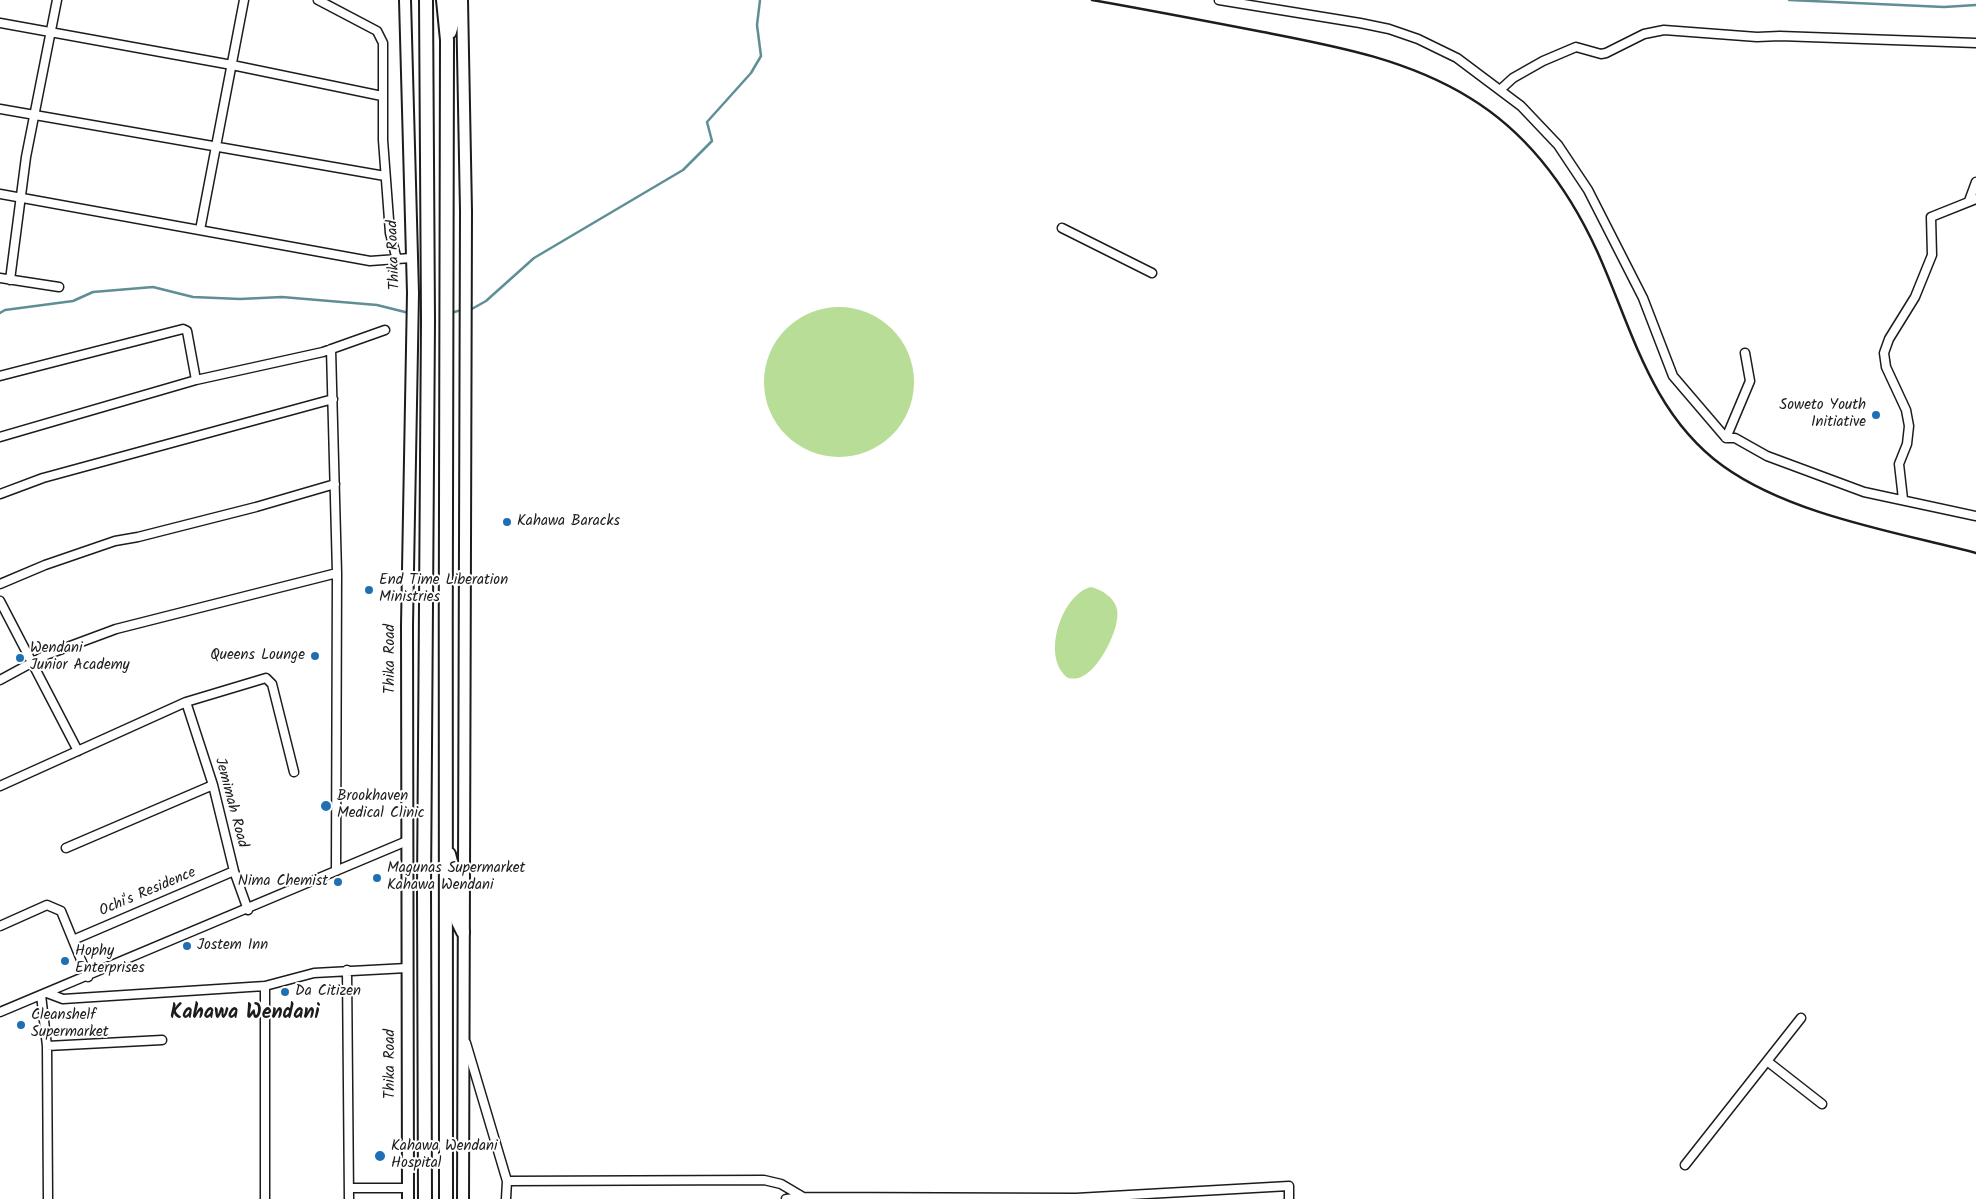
<!DOCTYPE html>
<html>
<head>
<meta charset="utf-8">
<style>
  body { margin:0 }
  canvas { display:block; background:#fff }
</style>
</head>
<body>
<canvas width="1976" height="1199"></canvas>
<script>
const context = document.querySelector('canvas').getContext('2d');
context.lineJoin = 'round';
function paint(path, color) {
  context.fillStyle = color;
  context.fill(path, 'evenodd');
}
function trace(path, color, width, dash) {
  context.strokeStyle = color;
  context.lineWidth = width;
  context.lineCap = dash ? 'butt' : 'round';
  context.setLineDash(dash || []);
  context.stroke(path);
}
function label(font, color, halo, rows, align = 'center') {
  context.font = font + ' Kalam,sans-serif';
  context.lineWidth = 4;
  context.setLineDash([]);
  context.textBaseline = 'middle';
  context.strokeStyle = halo;
  context.fillStyle = color;
  for (const [text, x, y, turn = 0] of rows) {
    context.save();
    context.translate(x, y);
    context.rotate((+turn || 0) * Math.PI / 180);
    context.textAlign = isNaN(turn) ? turn : align;
    if (halo) context.strokeText(text, 0, 0);
    context.fillText(text, 0, 0);
    context.restore();
  }
}
paint(new Path2D(`
  M764 382a75 75 0 1 1 150 0a75 75 0 1 1-150 0Z
  M1091,587c11,3 23,10 26,22 4,18 -17,59 -34,67 -5,3 -9,3 -15,2 -28,-21 -6,-84 23,-91z`), '#b8dd97');
trace(new Path2D(`
  M1789,0l155,7 32,-2
  M470,310l16,-9 48,-43 149,-88 29,-29 -5,-19 44,-49 10,-17 -4,-31 3,-25
  M454,312l8,-2
  M0,313l5,-3 68,-9 20,-9 60,-5 40,10 47,2 42,-2 95,8 32,8`), '#5f8f95', 2.5);
const minor = new Path2D(`
  M318,0l59,31 6,12v97l7,93 7,27
  M1219,0l141,23 29,6 29,10 39,19 64,48 37,39 30,45 55,108 30,78 53,62h9l32,18 97,36 112,24
  M0,23l232,42 150,31
  M1501,89l12,-11 30,-17 33,-14 25,7 5,-1 38,-19 20,-4 93,7 23,-1 196,7
  M0,109l385,67
  M0,194l370,67 41,-3
  M1969,201l7,-19
  M1062,228l90,45
  M200,230l44,-230
  M0,278l59,9
  M10,280l16,-123 31,-157
  M331,349l6,224 -1,298
  M0,376l183,-47 4,2 9,49
  M0,437l196,-57 127,-28 62,-22
  M1726,438l24,-57 -5,-28
  M0,494l43,-16 290,-79
  M1903,499l-4,-35 8,-20 2,-18 -3,-16 -20,-43 -2,-14 5,-14 26,-42 17,-42 -1,-38 45,-18
  M0,584l45,-19 70,-24 23,-4 118,-30 79,-23
  M0,601l78,150
  M0,680l46,-25 70,-26 221,-56
  M186,702l27,83 21,86 14,39
  M0,786l186,-84 80,-24 6,6 22,88
  M66,848l147,-63
  M0,926l47,-21 14,6 27,66
  M73,940l161,-69
  M347,970l2,229
  M265,986v213
  M47,993l16,6 202,-13 49,-13 93,-5
  M41,995l6,51 1,153
  M0,1012l407,-171
  M466,1043l41,138 -1,18
  M47,1046l115,-6
  M1767,1061l55,43
  M1685,1165l116,-147
  M507,1181l257,-1 17,4 22,13
  M349,1188h59
  M786,1199l18,-2 272,1 213,-12v13`);
const secondary = new Path2D(`
  M405,0l8,293 -6,332 1,574
  M462,0l4,211 -3,988`);
const trunk = new Path2D(`
  M443,0l4,40c0,386 -3,773 -1,1159
  M450,32l3,-11 1,-21
  M449,854l6,24 3,44 5,10
  M425,1199l-1,-311 4,-568 -2,-320`);
trace(minor, '#1c1c1c', 11);
trace(secondary, '#1c1c1c', 14);
trace(trunk, '#1c1c1c', 16);
trace(minor, '#fff', 8);
trace(secondary, '#fff', 10);
trace(trunk, '#fff', 12);
trace(new Path2D(`
  M1092,0c57,10 114,21 171,32 72,14 144,27 207,66 59,36 99,92 127,153 35,77 53,162 126,215 68,49 173,66 253,87`), '#1c1c1c', 2.5);
for (const [x, y, r, color] of [
  [1876,415,5,"#1f6fb2"],
  [507,522,5,"#1f6fb2"],
  [369,590,5,"#1f6fb2"],
  [315,656,5,"#1f6fb2"],
  [20,658,5,"#1f6fb2"],
  [326,806,6,"#1f6fb2"],
  [377,878,5,"#1f6fb2"],
  [338,882,5,"#1f6fb2"],
  [187,946,5,"#1f6fb2"],
  [65,961,5,"#1f6fb2"],
  [285,992,5,"#1f6fb2"],
  [21,1025,5,"#1f6fb2"],
  [380,1156,6,"#1f6fb2"]
]) {
  const dot = new Path2D();
  dot.arc(x, y, r, 0, 2 * Math.PI);
  context.fillStyle = color;
  context.fill(dot);
  trace(dot, '#fff', 2);
}
label('15px', '#1c1c1c', '#fff', [
  ["Thika Road",395,255,-92],
  ["Thika Road",391,659,-90],
  ["Jemimah Road",230,803,75],
  ["Ochi's Residence",148,893,-23],
  ["Thika Road",391,1064,-90]
]);
label('15px', '#1c1c1c', '#fff', [
  ["Soweto Youth",1866,406,"right"],
  ["Initiative",1866,423,"right"],
  ["Kahawa Baracks",517,522],
  ["End Time Liberation",379,581],
  ["Ministries",379,598],
  ["Wendani",30,649],
  ["Junior Academy",30,666],
  ["Queens Lounge",305,656,"right"],
  ["Brookhaven",337,797],
  ["Medical Clinic",337,814],
  ["Magunas Supermarket",387,869],
  ["Kahawa Wendani",387,886],
  ["Nima Chemist",328,882,"right"],
  ["Jostem Inn",197,946],
  ["Hophy",75,952],
  ["Enterprises",75,969],
  ["Da Citizen",295,992],
  ["Cleanshelf",31,1016],
  ["Supermarket",31,1033],
  ["Kahawa Wendani",391,1147],
  ["Hospital",391,1164]
], 'left');
label('bold 20px', '#1c1c1c', '#fff', [
  ["Kahawa Wendani",245,1015]
]);
</script>
</body>
</html>
